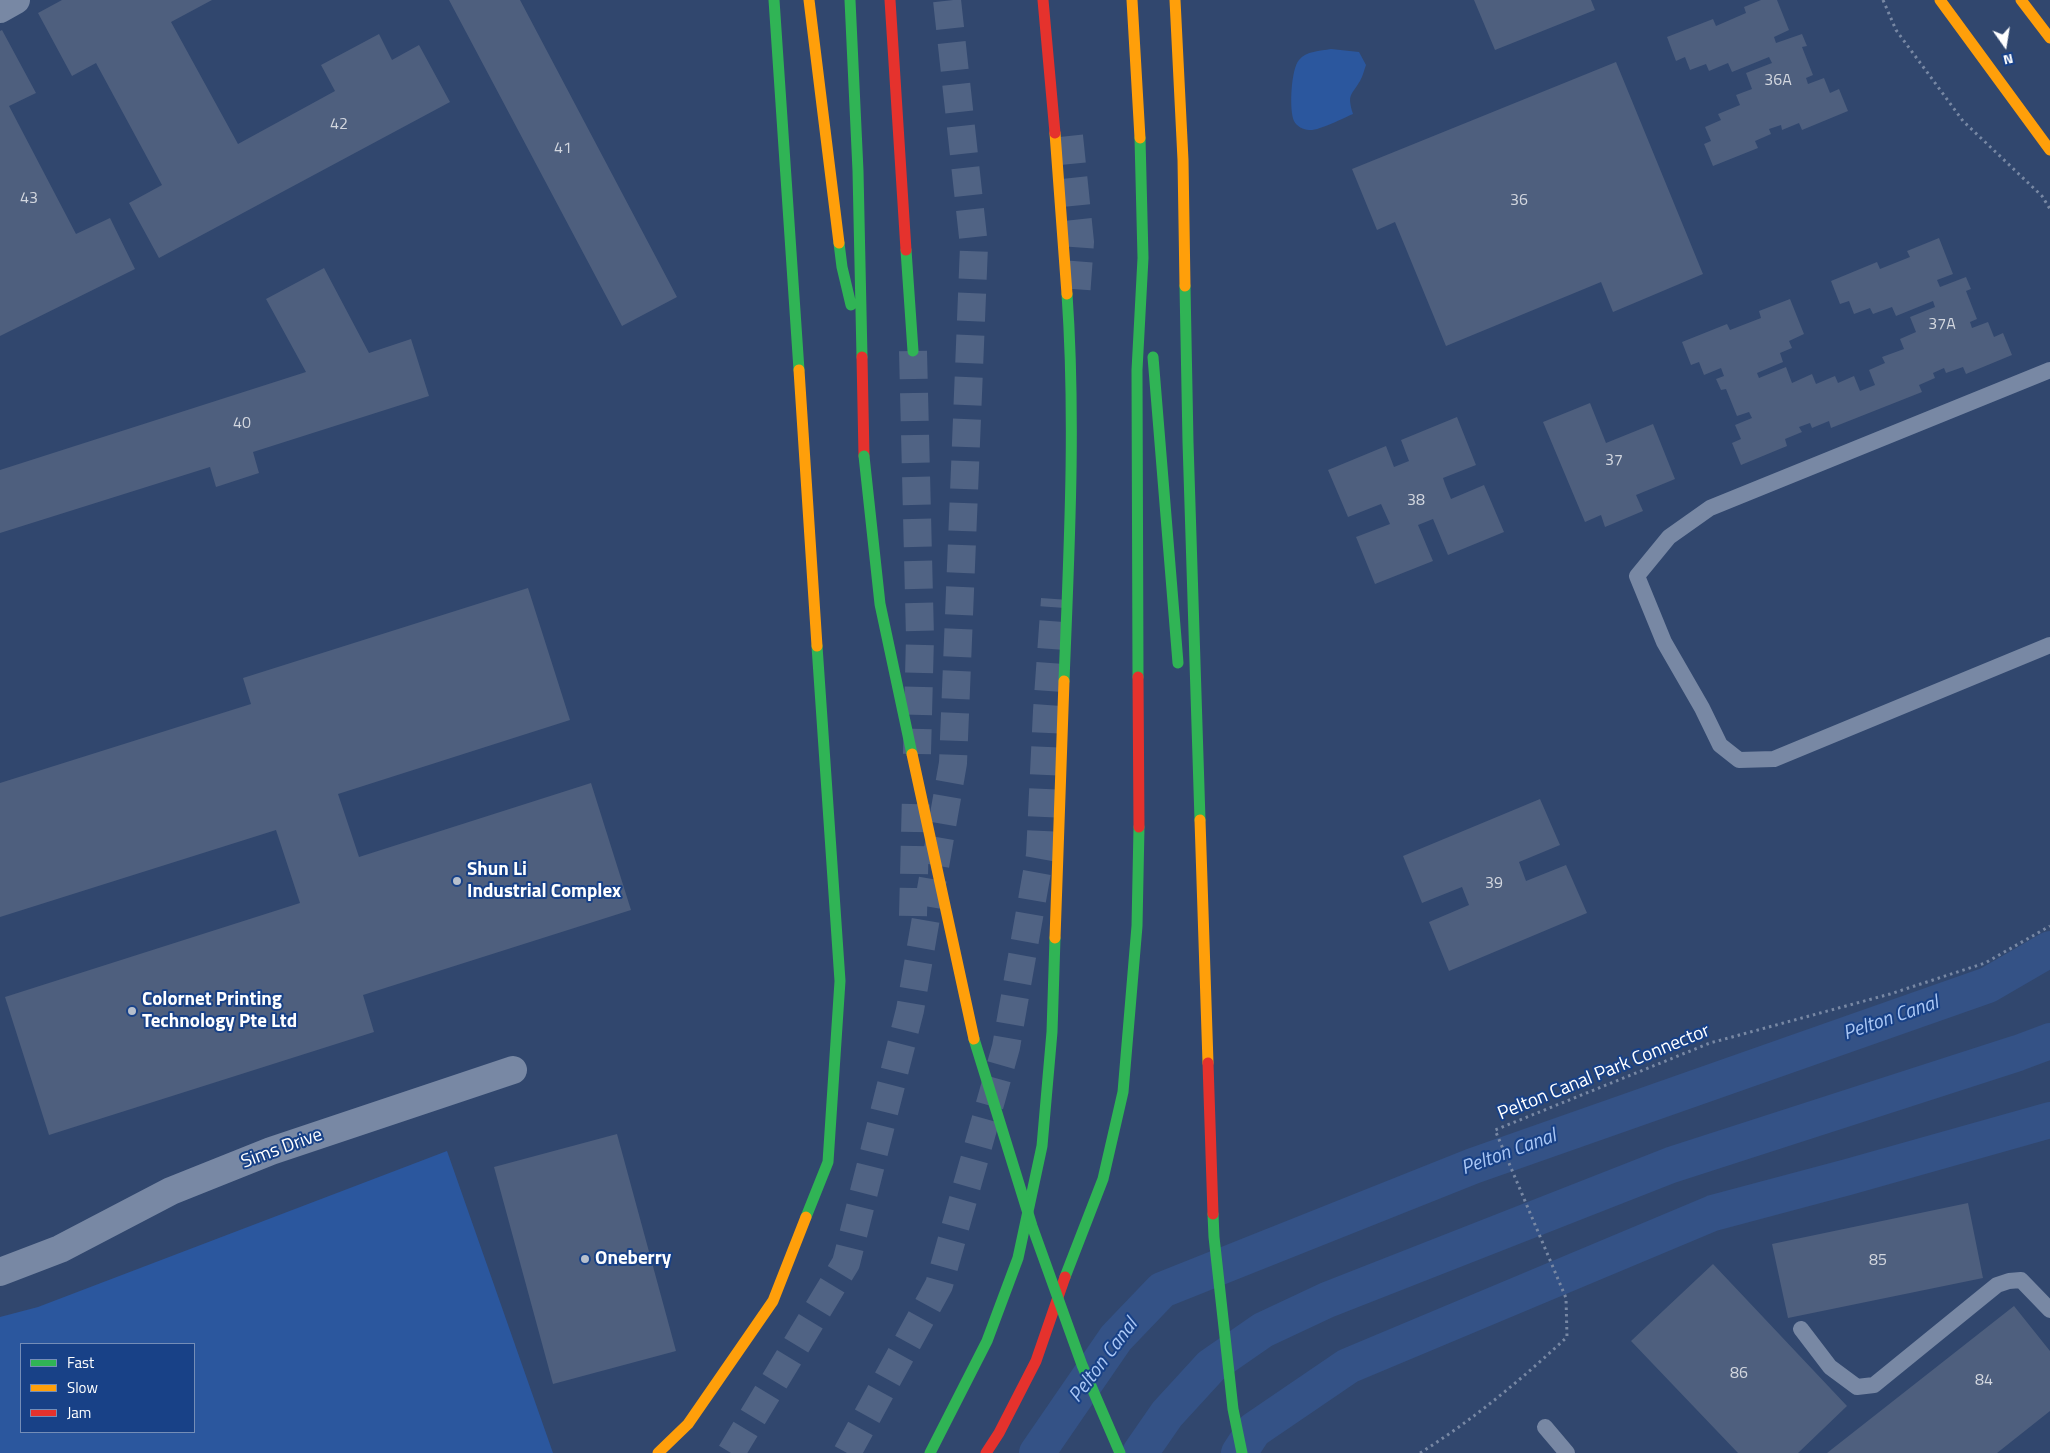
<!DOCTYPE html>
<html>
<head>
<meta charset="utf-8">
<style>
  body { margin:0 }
  #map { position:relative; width:2050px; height:1453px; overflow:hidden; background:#31476e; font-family:"Titillium Web",sans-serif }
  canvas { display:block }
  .legend { position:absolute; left:20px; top:1343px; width:175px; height:90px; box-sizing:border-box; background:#184187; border:1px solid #748db7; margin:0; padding:6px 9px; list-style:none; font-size:15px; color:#fff }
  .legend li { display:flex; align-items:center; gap:10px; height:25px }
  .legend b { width:25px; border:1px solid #748db7 }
  .north { position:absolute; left:1980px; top:20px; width:50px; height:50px; -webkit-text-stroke:4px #184187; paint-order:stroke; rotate:167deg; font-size:14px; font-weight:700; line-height:20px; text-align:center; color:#fff }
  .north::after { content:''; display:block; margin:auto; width:18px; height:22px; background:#fff; clip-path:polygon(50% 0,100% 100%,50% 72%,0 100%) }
</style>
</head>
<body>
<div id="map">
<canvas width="2050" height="1453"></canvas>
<ul class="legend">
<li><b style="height:6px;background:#30b455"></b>Fast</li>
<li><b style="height:6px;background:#ff9f0a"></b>Slow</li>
<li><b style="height:6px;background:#e5322d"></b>Jam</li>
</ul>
<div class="north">N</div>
</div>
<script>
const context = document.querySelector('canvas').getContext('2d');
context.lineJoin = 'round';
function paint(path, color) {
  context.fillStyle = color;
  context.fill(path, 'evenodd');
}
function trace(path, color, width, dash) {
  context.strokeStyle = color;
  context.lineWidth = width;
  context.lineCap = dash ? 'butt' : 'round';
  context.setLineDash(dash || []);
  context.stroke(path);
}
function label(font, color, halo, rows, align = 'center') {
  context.font = font + ' "Titillium Web",sans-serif';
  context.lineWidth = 4;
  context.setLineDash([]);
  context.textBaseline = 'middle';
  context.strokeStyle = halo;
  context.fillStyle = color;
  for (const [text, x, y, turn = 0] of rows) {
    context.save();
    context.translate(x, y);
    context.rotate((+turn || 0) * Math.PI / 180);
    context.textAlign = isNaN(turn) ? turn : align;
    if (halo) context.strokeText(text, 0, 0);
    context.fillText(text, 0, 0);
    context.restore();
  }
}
paint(new Path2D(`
  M1331,49l28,3 7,13c-2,5 -3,11 -6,16 -9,15 -13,13 -7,33 -10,4 -34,17 -44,16 -5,0 -13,-4 -15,-9 -5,-11 -3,-52 5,-61 7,-9 21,-9 32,-11z
  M447,1151l106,302h-553v-136l38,-10zM194,1344v88h-173v-88z`), '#2b579e');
trace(new Path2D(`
  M1037,1453l79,-115 46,-48 311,-124 515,-181 62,-36
  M1140,1453l27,-39 44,-48 52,-36 64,-30 344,-135 347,-112 32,-12
  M1239,1453l15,-23 94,-64 365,-153 135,-36 202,-57`), '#345286', 36);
paint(new Path2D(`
  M62,0h150l-41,22 67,122 97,-53 -14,-26 58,-31 13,26 27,-15 31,57 -291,156 -30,-55 33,-18 -66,-122 -24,13 -34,-63z
  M449,0h71l157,297 -55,29z
  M1474,0h117l4,10 -100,40z
  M1761,0h16l12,30 -15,7 2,6 26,-9 5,12 -5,1 11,28 -7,3 2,6 16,-6 6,15 9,-4 9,22 -46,19 -3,-7 -17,7 -1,-5 -12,4 2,5 -16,7 3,7 -45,18 -9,-22 7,-3 -6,-14 16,-7 -3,-6 22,-9 -4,-10 16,-6 -6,-16 26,-10 -3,-6 -37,15 -4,-9 -19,8 -3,-7 -16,6 -5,-13 -9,4 -9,-24 46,-18 3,7 30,-13 -2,-6z
  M2,30l34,63 -27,13 67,128 34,-16 25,51 -135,67v-305z
  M1616,62l87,212 -90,38 -12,-30 -155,64 -51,-124 -18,8 -25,-61z
  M1939,238l14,36 -16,6 3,7 26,-10 5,12 -5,2 11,28 -7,3 2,6 16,-6 6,15 9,-4 9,22 -46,19 -3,-7 -17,6 -2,-5 -11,5 2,5 -16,7 3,7 -91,36 -2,-7 -17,7 -2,-5 -11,4 3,5 -17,7 2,7 -46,19 -9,-22 9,-4 -6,-14 17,-7 -3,-6 -12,4 -11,-27 -5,1 -5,-11 8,-3 -3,-8 -17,7 -5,-13 -8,3 -9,-23 45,-18 3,6 31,-12 -2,-7 31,-12 14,35 -15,7 3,7 -12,5 3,9 -26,11 2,5 27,-11 6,16 20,-9 4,10 19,-8 3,7 16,-7 6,15 15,-6 -6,-15 16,-7 -3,-6 22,-8 -4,-10 16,-7 -6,-15 25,-10 -2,-6 -37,15 -4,-9 -19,7 -3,-6 -16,6 -5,-13 -9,3 -9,-23 46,-19 3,7 30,-12 -3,-6z
  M324,268l45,85 42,-14 18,57 -176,56 6,21 -43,14 -6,-20 -210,66v-63l306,-98 -40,-73z
  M1590,403l16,40 47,-19 22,55 -39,16 7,16 -38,16 -4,-12 -16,7 -42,-100z
  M1457,417l19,48 -33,13 2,6 6,15 33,-14 20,47 -56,23 -15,-36 -15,6 15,36 -58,23 -19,-47 34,-13 -9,-20 -33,13 -20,-47 58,-24 8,21 15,-6 -8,-21z
  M528,588l42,132 -232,74 21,63 232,-74 40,127 -268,85 11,37 -325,103 -44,-138 295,-94 -24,-73 -276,87v-134l251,-79 -8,-26z
  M1540,799l20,46 -41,17 7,19 40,-16 21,48 -138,58 -20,-49 40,-17 -7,-18 -40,16 -19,-47z
  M617,1134l59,217 -123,33 -59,-217z
  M1968,1203l15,75 -195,40 -16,-74z
  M1713,1264l134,142 -49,47h-60l-107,-112z
  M2014,1306l36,45v60l-53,42h-170z`), '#4e5f7e');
trace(new Path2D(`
  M1069,136l11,106 -4,55
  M913,351l7,286 -3,117
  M913,916l3,-122
  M731,1453l115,-190 64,-253 43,-247 21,-517 -27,-246
  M847,1453l92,-168 67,-238 34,-192 7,-144 8,-112`), '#506384', 28, [28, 14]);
trace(new Path2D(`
  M1883,0l13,30 67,91 79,75 8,13
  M1420,1453c53,-33 102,-74 147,-116l-1,-39 -71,-168 215,-87 180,-49 95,-31 65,-37`), '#7888a4', 3, [2.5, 4]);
trace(new Path2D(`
  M2050,370l-340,138 -41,29 -32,39 27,66 38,66 18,37 19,15 35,-1 276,-114
  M1801,1329l29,38 27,20 17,-2 123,-100 12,-4 12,-1 29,30
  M1545,1427l22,26`), '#7888a4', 16);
trace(new Path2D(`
  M0,9l16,-9
  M0,1272l60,-23 111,-58 100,-40 242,-81`), '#7888a4', 28);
trace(new Path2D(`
  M774,0l25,370
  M850,0l8,171 4,186
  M839,243l3,24 9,38
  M906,250l7,101
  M1185,286l3,156 12,378
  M1153,357l25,306
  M1138,677l-1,-307 6,-112 -3,-120
  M1064,681c5,-129 12,-258 3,-387
  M1213,1214l1,23 19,172 9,44
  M806,1217l22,-55 12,-181 -23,-335
  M1065,1277l38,-98 20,-87 14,-166 2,-99
  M930,1453l57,-112 31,-83 24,-112 10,-114 3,-94`), '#30b455', 11);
trace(new Path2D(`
  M809,0l30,243
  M1132,0l8,138
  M1175,0l8,160 2,126
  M1940,0l110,150
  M2021,0l29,38
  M1055,133l12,161
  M799,370l18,276
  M1200,820l8,243
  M1055,938l9,-257
  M658,1453l30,-29 85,-123 33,-84`), '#ff9f0a', 11);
trace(new Path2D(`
  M890,0l16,250
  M1043,0l12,133
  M862,357l2,99
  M1138,677l1,150
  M1208,1063l5,151
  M986,1453l13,-20 37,-72 29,-84`), '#e5322d', 11);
trace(new Path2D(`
  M864,456l16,148 32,150
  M974,1039l58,187 50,139 38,88`), '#30b455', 11);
trace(new Path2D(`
  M912,754l62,285`), '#ff9f0a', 11);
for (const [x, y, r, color] of [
  [457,881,5,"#b7bfcc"],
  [132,1011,5,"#b7bfcc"],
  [585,1259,5,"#b7bfcc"]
]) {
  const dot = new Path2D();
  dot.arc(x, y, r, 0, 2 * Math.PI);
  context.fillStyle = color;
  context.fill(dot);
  trace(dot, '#184187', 2);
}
label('16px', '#d3d7df', null, [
  ["36A",1778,81],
  ["42",339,125],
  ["41",563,149],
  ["43",29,199],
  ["36",1519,201],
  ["37A",1942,325],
  ["40",242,424],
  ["37",1614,461],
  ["38",1416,501],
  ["39",1494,884],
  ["85",1878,1261],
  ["86",1739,1374],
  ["84",1984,1381]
]);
label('bold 19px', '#fff', '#184187', [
  ["Shun Li",467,870],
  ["Industrial Complex",467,892],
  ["Colornet Printing",142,1000],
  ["Technology Pte Ltd",142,1022],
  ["Oneberry",595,1259]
], 'left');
label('19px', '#fff', '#184187', [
  ["Pelton Canal Park Connector",1604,1073,-22],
  ["Sims Drive",282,1149,-20]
]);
label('italic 20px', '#aac7f5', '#184187', [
  ["Pelton Canal",1891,1019,-19],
  ["Pelton Canal",1509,1153,-20],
  ["Pelton Canal",1104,1361,-53]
]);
</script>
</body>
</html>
